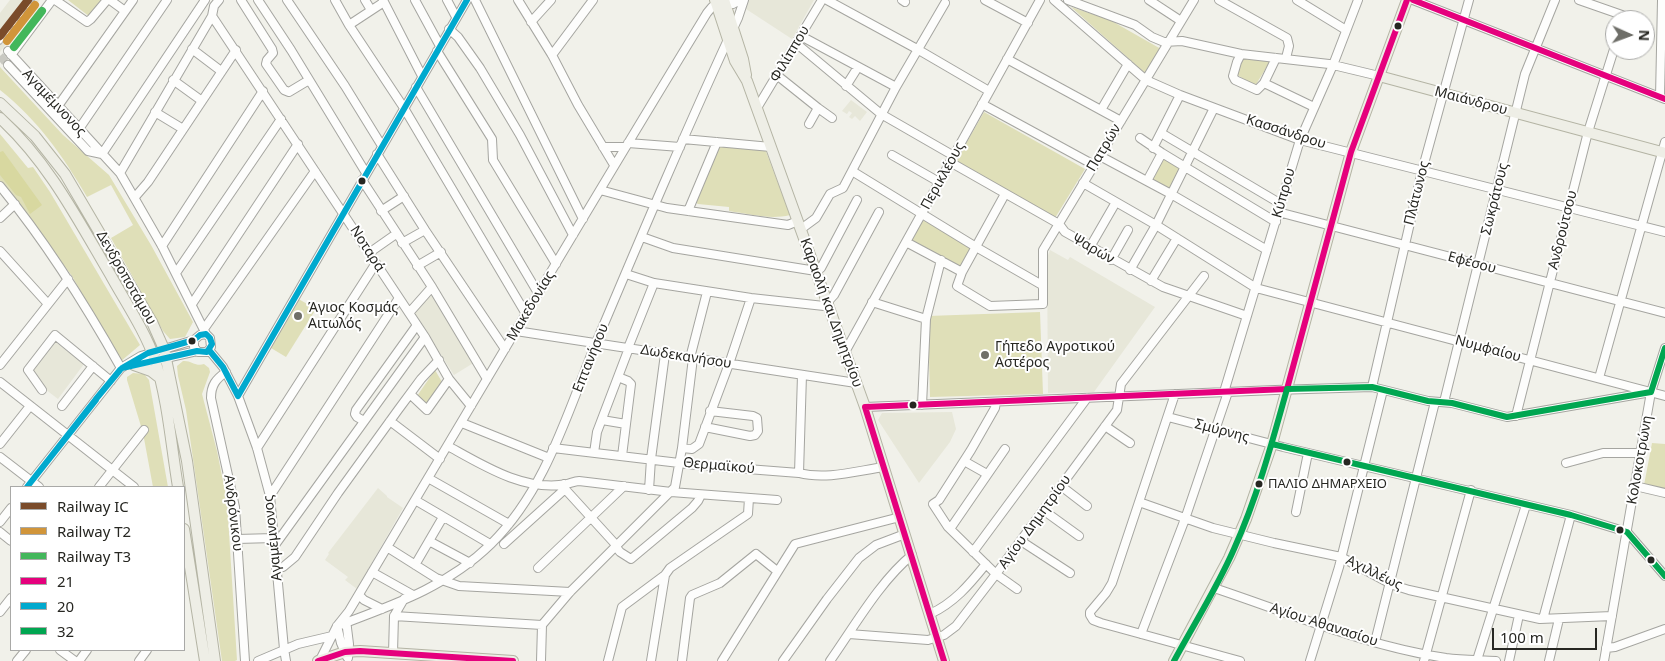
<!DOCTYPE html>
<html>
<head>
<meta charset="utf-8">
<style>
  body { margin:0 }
  #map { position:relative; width:1665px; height:661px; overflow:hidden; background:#f1f1ea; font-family:"Noto Sans",sans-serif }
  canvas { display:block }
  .legend { position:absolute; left:10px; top:486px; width:175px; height:165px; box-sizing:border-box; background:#fff; border:1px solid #a9a9a7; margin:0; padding:6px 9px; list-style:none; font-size:15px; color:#272722 }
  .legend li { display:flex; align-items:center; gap:10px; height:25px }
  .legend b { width:25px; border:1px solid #a9a9a7 }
  .north { position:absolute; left:1605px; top:10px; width:50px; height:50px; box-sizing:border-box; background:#fff; border:1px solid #a9a9a7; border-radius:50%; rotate:92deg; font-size:14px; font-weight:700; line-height:20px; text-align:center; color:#272722 }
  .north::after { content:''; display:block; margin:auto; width:18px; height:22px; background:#6e6e68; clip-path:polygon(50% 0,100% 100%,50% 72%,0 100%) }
  .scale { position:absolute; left:1492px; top:628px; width:105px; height:22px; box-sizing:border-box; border:2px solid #272722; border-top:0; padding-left:6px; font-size:15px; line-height:18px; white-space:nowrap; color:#272722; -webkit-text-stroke:4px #fff; paint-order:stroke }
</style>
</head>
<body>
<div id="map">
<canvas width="1665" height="661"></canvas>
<ul class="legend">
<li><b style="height:6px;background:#7a4b2a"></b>Railway IC</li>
<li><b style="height:6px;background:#d1953a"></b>Railway T2</li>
<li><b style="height:6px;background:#43b75b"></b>Railway T3</li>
<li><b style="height:6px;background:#e5007d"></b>21</li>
<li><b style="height:6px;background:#00a9ce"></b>20</li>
<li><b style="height:6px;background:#00a651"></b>32</li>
</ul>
<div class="north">N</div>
<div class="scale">100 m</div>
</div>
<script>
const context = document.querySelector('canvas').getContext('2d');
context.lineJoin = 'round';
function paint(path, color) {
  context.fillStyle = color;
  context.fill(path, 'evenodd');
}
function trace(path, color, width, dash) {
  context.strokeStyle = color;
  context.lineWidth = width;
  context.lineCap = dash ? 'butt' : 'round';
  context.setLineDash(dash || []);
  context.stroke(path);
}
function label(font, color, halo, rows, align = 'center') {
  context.font = font + ' "Noto Sans",sans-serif';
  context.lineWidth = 4;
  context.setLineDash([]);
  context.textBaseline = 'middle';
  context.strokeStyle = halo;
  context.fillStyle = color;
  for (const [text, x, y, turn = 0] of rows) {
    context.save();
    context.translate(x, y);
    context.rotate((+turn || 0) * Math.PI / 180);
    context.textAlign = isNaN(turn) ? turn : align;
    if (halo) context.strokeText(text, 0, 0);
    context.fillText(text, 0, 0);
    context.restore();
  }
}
paint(new Path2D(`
  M10,0h30l-40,52v-39z
  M748,0h66l-22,39 -46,-30z
  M851,100l16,12 -7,9 -5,-5 -3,3 -3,-2 3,-4 -3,-2 -2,3 -5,-3z
  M1050,250l18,10 2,-3 85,50 -61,85 -46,1 -1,-135z
  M433,295l42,67 -21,13 -40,-62 12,-14z
  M54,341l30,23 -26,35 -17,-13 -10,-16z
  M952,412l4,17 -6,13 -31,41 -41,-63 4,-7z
  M378,488l9,8v1l16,11 -46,81 -12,-9 3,-3 -23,-17 4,-6 -1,-1z`), '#e7e7d9');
paint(new Path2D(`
  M68,0h35l-13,17z
  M1071,7l39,13 51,29 -16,24z
  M1244,58l27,2 -16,26 -21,-13z
  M0,67l63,68 46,40 42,70 42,77 -8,15 -15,2 -7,-8 -52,-93 22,-13 -22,-40 -24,12c-24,-41 -50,-78 -87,-107z
  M984,112l101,57 -30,49 -99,-57z
  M0,134l28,34 5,-1 17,25 90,153 -20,17 -48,-86 -53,-71 -19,-21z
  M719,145l46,4 25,66c-20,5 -40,-1 -61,-4v-4l-31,-3 -3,-2z
  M1162,157l20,11 -12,22 -19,-11z
  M919,218l54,30 -11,20 -54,-30z
  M295,297l21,12 -30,48 -20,-12z
  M1040,312l3,82 -113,3 -2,-81z
  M183,361c8,-1 13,6 21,3l5,4 1,4 -8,22 15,57 10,50 10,159 -2,1h-13l-36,-251 -8,-34 -1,-10z
  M435,370l7,12 -15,23 -10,-9z
  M133,373l11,1 5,6 19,107h-15l-10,-54 -16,-53v-3z
  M1652,443l13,1v46l-21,-5z`), '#dfdfb8');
paint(new Path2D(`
  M3,151l39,54 -12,9 -9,-17 -5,-2 -16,-20v-23z`), '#d8d8a0');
trace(new Path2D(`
  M0,56l8,9`), '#c9c9c2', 8, [8, 4]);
const minor = new Path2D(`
  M55,0l32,22 4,-3 16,-19
  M110,0l15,11
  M241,0l31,49 1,4 -6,7 -1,4 18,26 5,2 20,-12
  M258,0l33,50 75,123
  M287,0l58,86 37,60
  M335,0l14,25 55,83 122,206
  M365,0l6,10
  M383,0l39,76
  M415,0l25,46
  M447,0l9,17
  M475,0l108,219
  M518,0l34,55 26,50 36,60
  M827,0l90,49 72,42
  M902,0l3,2
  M985,0l43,23
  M1054,0l92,80 34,15 120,45 365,92
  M1068,0l67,25 17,12 12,5 18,-1 59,13 88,10 50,12
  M1149,0l32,21
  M1219,0l68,38 2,8 -3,12
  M1297,0l49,30
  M1413,0l252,99
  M1579,0l43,15 2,5
  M721,4h12l7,-4
  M212,16l213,321 24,42 22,27
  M531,22l20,-22
  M349,25l35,-23
  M449,29l9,8 22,31 40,67 53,100
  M801,36l95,51
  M797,44l84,70 73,42
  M192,49l29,22
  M8,51l112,122 42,73 44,88
  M437,51l55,88 1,21 63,104
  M1241,54l-4,8 -4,14 2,4 22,10 7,-7 12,-25
  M11,55l41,-55
  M552,55l41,-55
  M1007,59l114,62
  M8,65l80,86 14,3
  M778,76l40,32 -9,16
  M173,80l29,21
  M1264,83l50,24
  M846,86l12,-19
  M416,87l122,206
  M1660,97l2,-97
  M982,104l112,61
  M58,106l75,-106
  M757,108l65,-108
  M818,108l14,10
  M1101,110l27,-46
  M155,112l28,17
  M79,129l88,-129
  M1161,133l120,71
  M1140,138l22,15 114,69
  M683,139l88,8
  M628,143l52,4
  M603,147h22
  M1153,148l27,-53
  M102,154l103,-154
  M377,154l48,76 80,119
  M892,155l47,27
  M1100,156l71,38 96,56
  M950,162l109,62 6,8 98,55 84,29
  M852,171l124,76 66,38
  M120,173l92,-157 2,-10 5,-6
  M362,180l70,107 55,92
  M1147,181l15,-28
  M1083,183l73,42 100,63 409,108
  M0,186c47,57 85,118 121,182
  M600,190l67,18 121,17 10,-4
  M1005,194l-43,78 -5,14 33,20 53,-2v-54l151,-250
  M135,197l13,-15 88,-132
  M381,211l23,-15
  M688,211l29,-69
  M1278,212l387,101
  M0,218l15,-14
  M801,229l15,-11 14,-24 13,-6 53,-101 49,-84
  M642,237l31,11 143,23 5,-3 36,-68
  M906,242l56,30
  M402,243l23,-13
  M162,246l101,-155
  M1090,247l26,-45
  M0,251l48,53
  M369,253l27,-19
  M1111,260l17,-30
  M417,266l24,-14
  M1130,270l26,-45 58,-117
  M176,273l105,-154
  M626,274l28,9 97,15 73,8 10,-11 45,-83
  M1151,281l26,-43
  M872,302l54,17
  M192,304l106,-160
  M409,313l23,-26
  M204,329l111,-158
  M516,331l340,52
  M628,348l26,-65
  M209,350l14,17 15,29 19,52 13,48 14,153 2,12
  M845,352l195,-352
  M690,358l17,-66
  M0,365l68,-86
  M135,365l62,-14
  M226,372c-10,7 -15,13 -15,26l24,109 10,154
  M618,377l10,4 3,3 -9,72
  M1599,378l66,-236
  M0,382l134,105
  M1372,387l50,-216 47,-171
  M42,390l-14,-20 27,-35 56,46
  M1224,392l76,-252 33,-75 25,-65
  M410,394l17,16 22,-31
  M1175,394l-63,189 -6,10 -16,19v3l3,5 8,3 139,38
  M238,396l229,-396
  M996,402l-1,6 -24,42 -32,50 -6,4 15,23 48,47 21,15
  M1444,402l81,-328 30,-74
  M922,405l4,-86 15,-59
  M62,406l31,-40
  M865,407l410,-17 97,-3 56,14 24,2 55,14 144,-25
  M1516,416l72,-284 27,-86
  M1168,417l115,30 288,68 56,17 38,44
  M602,420l24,4
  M364,421l-7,-4 -2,-3 1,-4 61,-85
  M390,421l50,38
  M462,423l87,35
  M1105,426l25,17
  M705,427l45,9 5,-1 3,-4 -1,-13 -4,-2 -43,-5
  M0,444l30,-38
  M448,446c36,20 77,46 119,38 4,-1 8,-3 12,-3l92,11 106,8
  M257,448l119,-185
  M553,448l143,17 103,8c27,7 57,-2 85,-6
  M682,448l10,1 7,-5 30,-80 22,-66
  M594,453l3,-21 32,-84
  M0,457l39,30
  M964,461l23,13
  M1566,463l37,-10h37
  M799,473l3,-98
  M428,478l81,46
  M1061,486l26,20
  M1635,486l30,7
  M27,487l94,-119 20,-12 53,-16 6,-5 6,-1 4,4 1,9 -4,5h-9l-4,-5v-7
  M99,487l45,-57
  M565,489l52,57
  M649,490l2,-31 14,-105
  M270,496l129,-198
  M415,500l75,44
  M1139,502l74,26 61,15 67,14 52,28 16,5 131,29 72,-3
  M1043,510l36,26
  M1296,512l12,-59
  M0,522l11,-14
  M950,529l55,-80
  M0,532l11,9
  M237,539l37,-1
  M429,541l41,22
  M1021,541l49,32
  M504,544l61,-55 -1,-5
  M275,545l150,-208
  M387,547l49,31 23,8 111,6
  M616,547l4,5 11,7 61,-51 6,-7 3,-6
  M973,552l114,-154
  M415,565l28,-48
  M276,568l7,-1 12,-10 43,-64 60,-83 23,-31 18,-19
  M538,568l86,-82
  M372,572l41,23
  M1214,588c76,25 151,58 232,70 16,2 33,2 50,3
  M359,595l5,5 18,9
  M0,612l11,-14
  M930,614c24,-11 39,-29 56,-50
  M394,616l148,9
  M1543,619l28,-104
  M346,620l3,24 -1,14
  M337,626c56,-21 110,-39 154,-82 55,-54 76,-131 105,-201 46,-109 92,-218 142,-325l6,-18
  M337,626l4,17 6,14
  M849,634l79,6 16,-5 12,-9 40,-52 121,-164 4,-26 83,-108
  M1141,634l44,-115 43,-127
  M1375,642l60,-240
  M1606,648l9,-1 50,-18
  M60,650l15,11
  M393,653l1,-37 10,-17
  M320,660l17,-34 12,-15c119,-200 237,-400 358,-598l5,-6 7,-4
  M1477,660l49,-155
  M17,661l9,-11
  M79,661l8,-11
  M139,661l8,-11
  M258,661l40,-17 34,-8
  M541,661l1,-36 28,-33 105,-105 7,-39 11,-90
  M608,661l14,-54 43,-32 5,-7 78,-54 1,-16
  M651,661l14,-86
  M682,661l8,-63 2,-3 28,-12 36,-29 21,17
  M722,661l73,-117 105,-27
  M783,661l44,-62 32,-41 17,-13 29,-11
  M830,661c24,-34 50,-80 82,-106
  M1310,661l29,-94 44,-177
  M1424,661l47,-171
  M1509,661l10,-46
  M1549,661l10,-42
  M1604,661l47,-269 14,-44`);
const major = new Path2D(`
  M715,0l20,61 12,20 118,326 79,254
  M724,0l19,59 3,16
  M1379,76l286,77
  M0,103l35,33 30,38 87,148 12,27 23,112 28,200
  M0,118c49,45 78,102 111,158 15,27 34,55 44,84 13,41 16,85 23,127
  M134,365l17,6 9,7
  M184,529l21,132
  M318,661l27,-9 15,-1 153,10
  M1174,661l55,-103 17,-39 26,-75 79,-292 56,-152`);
trace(minor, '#a5a5a0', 10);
trace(major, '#b4b4a4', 12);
trace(minor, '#fdfdfc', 8);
trace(major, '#eeeee6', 10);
const rail = new Path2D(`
  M0,43l33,-43`);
trace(rail, '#bbbbba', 4);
trace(rail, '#fff', 2, [5.5]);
trace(new Path2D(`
  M1413,0l252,99
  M1287,389l64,-237 56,-152
  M865,407l422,-18
  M865,407l79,254
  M318,661l27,-9 15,-1 153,10`), '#e5007d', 6);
trace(new Path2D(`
  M206,334l4,4 2,6 -5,8 -10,-1 -75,17 26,-15 46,-13 6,-5z
  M209,350l14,17 15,29
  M238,396l229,-396
  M96,399v1l-69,87z
  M96,399l24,-29
  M96,399l24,-29`), '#00a9ce', 6);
trace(new Path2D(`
  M1287,389l85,-2 56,14 24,2 55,14 144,-25 14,-44
  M1272,444l299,71 56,17 38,44
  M1174,661c20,-37 43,-73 60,-112 23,-51 38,-106 53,-160`), '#00a651', 6);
trace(new Path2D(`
  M0,36l28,-36`), '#7a4b2a', 8);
trace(new Path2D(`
  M7,41l28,-36`), '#d1953a', 8);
trace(new Path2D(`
  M14,47l28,-36`), '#43b75b', 8);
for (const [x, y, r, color] of [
  [1398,26,4.5,"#272722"],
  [362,181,4.5,"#272722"],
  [298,316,5,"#6e6e68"],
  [192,341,4.5,"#272722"],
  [985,355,5,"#6e6e68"],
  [913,405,4.5,"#272722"],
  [1347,462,4.5,"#272722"],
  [1259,484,4.5,"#272722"],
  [1620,530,4.5,"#272722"],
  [1651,560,4.5,"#272722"]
]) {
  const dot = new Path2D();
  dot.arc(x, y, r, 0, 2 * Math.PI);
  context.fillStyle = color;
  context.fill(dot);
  trace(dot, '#fff', 2);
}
label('13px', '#272722', '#fff', [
  ["ΠΑΛΙΟ ΔΗΜΑΡΧΕΙΟ",1268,484]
], 'left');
label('14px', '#272722', '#fff', [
  ["Φιλίππου",790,54,-59],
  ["Μαιάνδρου",1471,101,15],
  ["Αγαμέμνονος",54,103,47],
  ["Κασσάνδρου",1286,132,18],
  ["Πατρών",1104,148,-59],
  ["Περικλέους",943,176,-61],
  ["Κύπρου",1284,193,-74],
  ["Πλάτωνος",1417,193,-76],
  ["Σωκράτους",1495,199,-76],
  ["Ανδρούτσου",1563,230,-76],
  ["Νοταρά",367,249,57],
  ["Ψαρών",1093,249,30],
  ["Εφέσου",1472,263,15],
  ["Δενδροποτάμου",126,278,60],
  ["Μακεδονίας",531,306,-59],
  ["Καραολή και Δημητρίου",831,313,70],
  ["Νυμφαίου",1488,349,15],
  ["Δωδεκανήσου",686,357,9],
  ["Επτανήσου",591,358,-68],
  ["Σμύρνης",1222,431,15],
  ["Κολοκοτρώνη",1640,460,-80],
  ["Θερμαϊκού",719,466,5],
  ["Ανδρόνικου",233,513,83],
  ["Αγίου Δημητρίου",1035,522,-54],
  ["Αγαμέμνονος",273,538,-96],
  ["Αχιλλέως",1374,573,26],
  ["Αγίου Αθανασίου",1324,625,18]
]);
label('14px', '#272722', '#fff', [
  ["Άγιος Κοσμάς",308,308],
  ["Αιτωλός",308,324],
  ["Γήπεδο Αγροτικού",995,347],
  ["Αστέρος",995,363]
], 'left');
</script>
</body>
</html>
